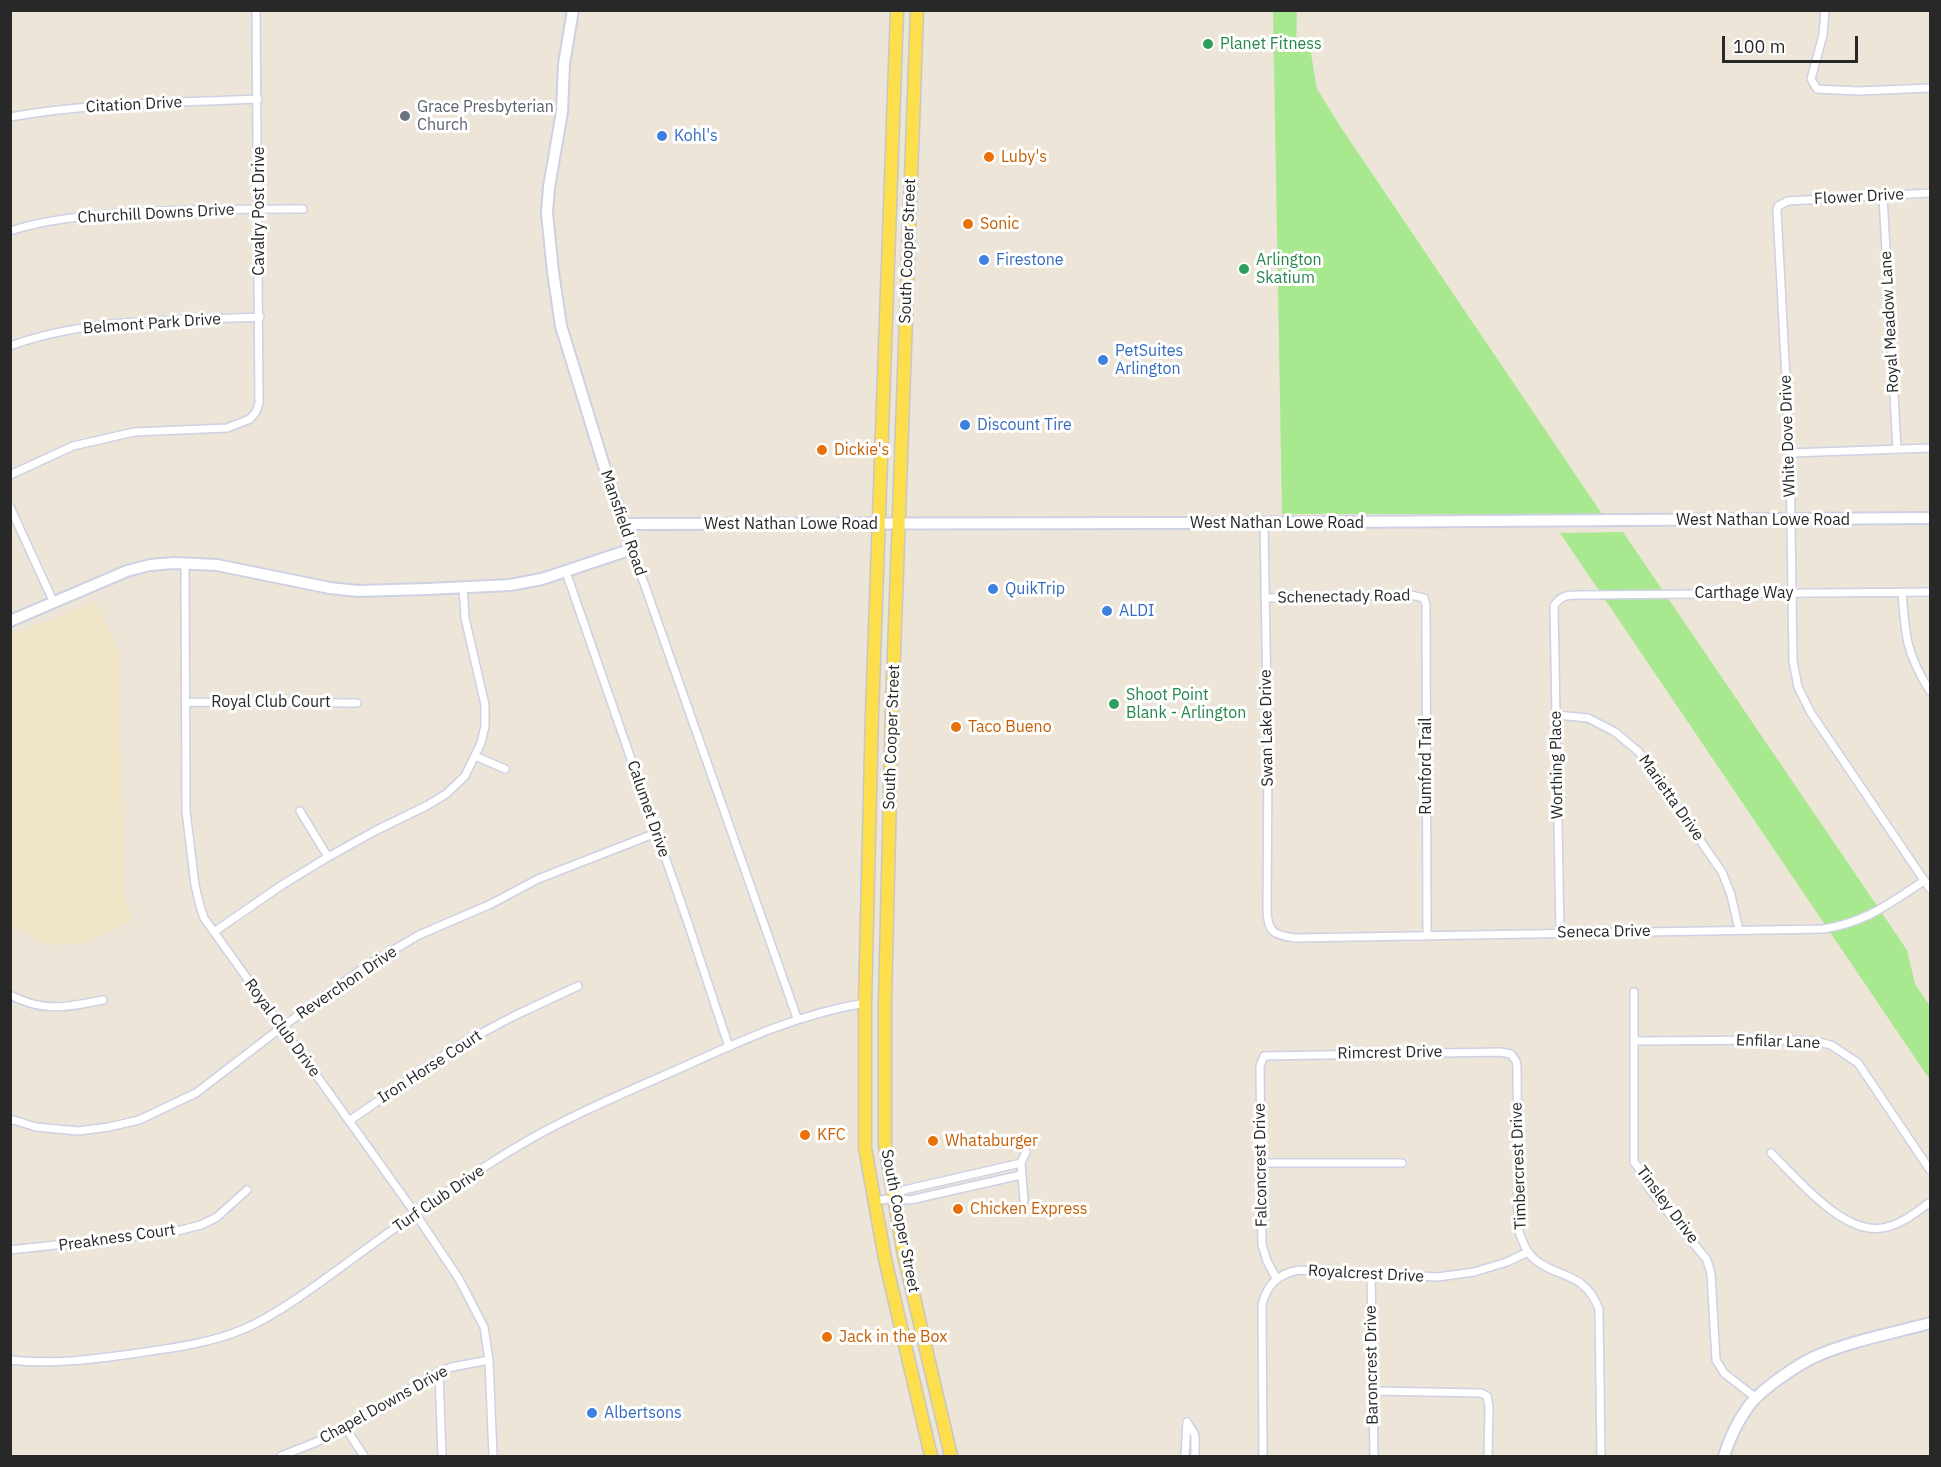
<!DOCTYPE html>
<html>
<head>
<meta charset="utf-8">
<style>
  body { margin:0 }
  #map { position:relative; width:1941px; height:1467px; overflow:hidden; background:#ece5d8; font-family:"IBM Plex Sans",sans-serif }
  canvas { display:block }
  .frame { position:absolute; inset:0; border:12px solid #282828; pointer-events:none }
  .scale { position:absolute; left:1722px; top:36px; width:136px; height:27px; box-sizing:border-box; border:3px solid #282828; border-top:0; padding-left:8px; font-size:18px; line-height:21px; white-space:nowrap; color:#282828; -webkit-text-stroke:4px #fff; paint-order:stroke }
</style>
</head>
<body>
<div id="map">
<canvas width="1941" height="1467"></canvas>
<div class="frame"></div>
<div class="scale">100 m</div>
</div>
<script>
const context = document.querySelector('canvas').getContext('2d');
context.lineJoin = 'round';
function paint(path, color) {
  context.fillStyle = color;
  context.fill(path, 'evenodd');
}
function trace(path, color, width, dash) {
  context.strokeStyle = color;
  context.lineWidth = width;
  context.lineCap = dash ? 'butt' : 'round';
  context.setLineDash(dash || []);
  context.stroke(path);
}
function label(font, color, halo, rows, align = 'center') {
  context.font = font + ' "IBM Plex Sans",sans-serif';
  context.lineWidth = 6;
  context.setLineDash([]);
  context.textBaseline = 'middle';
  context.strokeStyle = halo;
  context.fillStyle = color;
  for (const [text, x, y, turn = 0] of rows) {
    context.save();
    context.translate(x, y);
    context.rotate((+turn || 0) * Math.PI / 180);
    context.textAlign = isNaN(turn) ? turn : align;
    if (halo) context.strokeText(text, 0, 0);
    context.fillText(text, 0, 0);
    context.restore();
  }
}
paint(new Path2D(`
  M96,601l22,48 7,252 9,19 -50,23 -36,2 -37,-20v-291l38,-13z`), '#f0e5c6');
paint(new Path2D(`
  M1273,11h24l-1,37h14l7,41 25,40 260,385h-320z
  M1623,532l284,418 8,34 15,22v74l-370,-547z`), '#a8e98f');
const street = new Path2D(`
  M1825,10l-2,25 -12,44 6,10 41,2 72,-3
  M10,117c82,-15 165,-14 248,-18
  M1930,193l-142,8 -10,5 -1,5 13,242 3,208 5,26 13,26 119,176
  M1883,196l14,253
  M10,231c37,-12 75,-15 114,-18 60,-4 119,-4 179,-4
  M10,346c79,-29 167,-25 250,-29
  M1790,453l140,-5
  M10,475l63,-29 61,-14 93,-4 23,-9 6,-7 3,-9 -3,-393
  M10,507l44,96
  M1264,523l4,235 -1,153c1,22 7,24 28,27l528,-9c44,-7 65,-25 101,-48
  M632,549l165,469
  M185,563l1,248 9,74 5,21 4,12 10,14 201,281 44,66 25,48 5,33 4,96
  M566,572l121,348 42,127
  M1902,592c3,42 4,62 28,99
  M1265,598l146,-3 13,3 2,7 1,331
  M186,702l171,1
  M1556,715l32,3 27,14 24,20 83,120 9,23 8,35
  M475,756l30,13
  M300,811l28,46
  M214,932l68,-47 46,-28 47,-26 53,-26 18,-11 19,-18 16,-33 4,-17v-21l-20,-87 -2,-31
  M1560,932l-6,-326c7,-12 16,-11 28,-11l348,-3
  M1634,992v170l7,9 7,16 59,73 4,14 5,86 8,13 32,25
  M10,995c35,18 57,12 93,5
  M1634,1041l151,-1 29,1 17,4 27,18 72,107
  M10,1119l26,8 42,4 31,-4 30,-7 57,-27 86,-66 84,-61 53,-31 72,-31 47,-25 118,-46
  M349,1121l110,-76 55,-29 64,-30
  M1771,1153c27,26 75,86 116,74 16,-4 30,-15 43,-25
  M1262,1163h140
  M894,1198l10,-8 117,-27
  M1024,1200l-3,-37 5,-11
  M875,1201l19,-3 16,2 111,-25
  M10,1250l163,-18 28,-7 16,-8 30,-27
  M1371,1273l3,183
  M1276,1278l-9,-17 -5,-16 -2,-179 4,-10 236,-4 11,2 5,7 1,6 1,161c3,11 7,22 15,30 25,22 51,12 66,51l2,147
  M10,1360c43,5 86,-1 128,-7 35,-5 73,-10 106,-24 37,-16 82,-51 115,-75 52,-38 105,-76 161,-109 49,-29 102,-51 154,-74 65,-29 120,-56 191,-68
  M439,1372l3,84
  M1373,1391l108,2 6,3 2,11 -1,49
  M1187,1422l8,13v21
  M345,1427l19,29
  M281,1456l43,-17 115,-67 13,-5 37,-7
  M1185,1456l2,-34
  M1263,1456l-1,-151c5,-21 16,-31 37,-35l139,7 36,-5 33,-10 21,-10`);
const secondary = new Path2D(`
  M624,524l559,-1 747,-5
  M10,621l117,-50 23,-6 24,-2 43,2 113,23 28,3 69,-2 83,-4 32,-6 90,-30 -27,-80 -44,-143 -8,-54 -6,-59 2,-26 13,-75 2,-48 9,-54
  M1724,1456c5,-16 14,-35 24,-49 12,-17 51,-44 71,-52 35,-15 75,-22 111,-32`);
const primary = new Path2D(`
  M897,10l-25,703 -7,290v145l20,111 46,197
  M917,10l-25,699 -7,294v143l19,109 47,201`);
trace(street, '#ced0e3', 10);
trace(secondary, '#ced0e3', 14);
trace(primary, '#c7c7c7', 15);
trace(street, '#fff', 7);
trace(secondary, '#fff', 10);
trace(primary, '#fdde4d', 12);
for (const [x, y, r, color] of [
  [1208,44,6,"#2e9e5b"],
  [405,116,6,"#6b7280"],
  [662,136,6,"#3f7fe0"],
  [989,157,6,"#e8710a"],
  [968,224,6,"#e8710a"],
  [984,260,6,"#3f7fe0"],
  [1244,269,6,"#2e9e5b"],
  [1103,360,6,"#3f7fe0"],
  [965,425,6,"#3f7fe0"],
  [822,450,6,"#e8710a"],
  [993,589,6,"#3f7fe0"],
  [1107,611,6,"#3f7fe0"],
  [1114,704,6,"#2e9e5b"],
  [956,727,6,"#e8710a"],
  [805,1135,6,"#e8710a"],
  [933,1141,6,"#e8710a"],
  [958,1209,6,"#e8710a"],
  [827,1337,6,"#e8710a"],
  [592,1413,6,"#3f7fe0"]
]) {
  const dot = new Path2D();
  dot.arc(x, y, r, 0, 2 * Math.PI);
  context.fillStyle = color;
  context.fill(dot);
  trace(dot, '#fff', 2);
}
label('16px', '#27864d', '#fff', [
  ["Planet Fitness",1220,44],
  ["Arlington",1256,260],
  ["Skatium",1256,278],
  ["Shoot Point",1126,695],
  ["Blank - Arlington",1126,713]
], 'left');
label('16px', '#282828', '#fff', [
  ["Citation Drive",134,105,-3],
  ["Flower Drive",1859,197,-3],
  ["Cavalry Post Drive",259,211,-90],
  ["Churchill Downs Drive",156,214,-3],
  ["South Cooper Street",908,251,-88],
  ["Royal Meadow Lane",1890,322,-93],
  ["Belmont Park Drive",152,324,-4],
  ["White Dove Drive",1788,436,-92],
  ["West Nathan Lowe Road",1763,520],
  ["Mansfield Road",623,523,71],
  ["West Nathan Lowe Road",1277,523],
  ["West Nathan Lowe Road",791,524],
  ["Carthage Way",1744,593],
  ["Schenectady Road",1344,597,-1],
  ["Royal Club Court",271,702],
  ["Swan Lake Drive",1267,728,-91],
  ["South Cooper Street",892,737,-88],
  ["Worthing Place",1557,765,-91],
  ["Rumford Trail",1426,766,-90],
  ["Marietta Drive",1671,798,55],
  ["Calumet Drive",648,809,71],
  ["Seneca Drive",1604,932,-1],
  ["Reverchon Drive",347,983,-34],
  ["Royal Club Drive",282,1028,54],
  ["Enfilar Lane",1778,1042,2],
  ["Rimcrest Drive",1390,1053,-1],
  ["Iron Horse Court",430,1067,-33],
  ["Falconcrest Drive",1261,1165,-91],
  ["Timbercrest Drive",1519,1166,-92],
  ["Turf Club Drive",439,1199,-34],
  ["Tinsley Drive",1667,1205,53],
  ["South Cooper Street",900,1221,79],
  ["Preakness Court",117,1238,-8],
  ["Royalcrest Drive",1366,1274,3],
  ["Baroncrest Drive",1372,1365,-91],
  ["Chapel Downs Drive",384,1405,-29]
]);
label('16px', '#5b616d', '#fff', [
  ["Grace Presbyterian",417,107],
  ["Church",417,125]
], 'left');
label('16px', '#366cbe', '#fff', [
  ["Kohl's",674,136],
  ["Firestone",996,260],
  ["PetSuites",1115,351],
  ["Arlington",1115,369],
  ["Discount Tire",977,425],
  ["QuikTrip",1005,589],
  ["ALDI",1119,611],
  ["Albertsons",604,1413]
], 'left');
label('16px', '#c56008', '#fff', [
  ["Luby's",1001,157],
  ["Sonic",980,224],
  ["Dickie's",834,450],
  ["Taco Bueno",968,727],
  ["KFC",817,1135],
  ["Whataburger",945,1141],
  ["Chicken Express",970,1209],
  ["Jack in the Box",839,1337]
], 'left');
</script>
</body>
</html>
